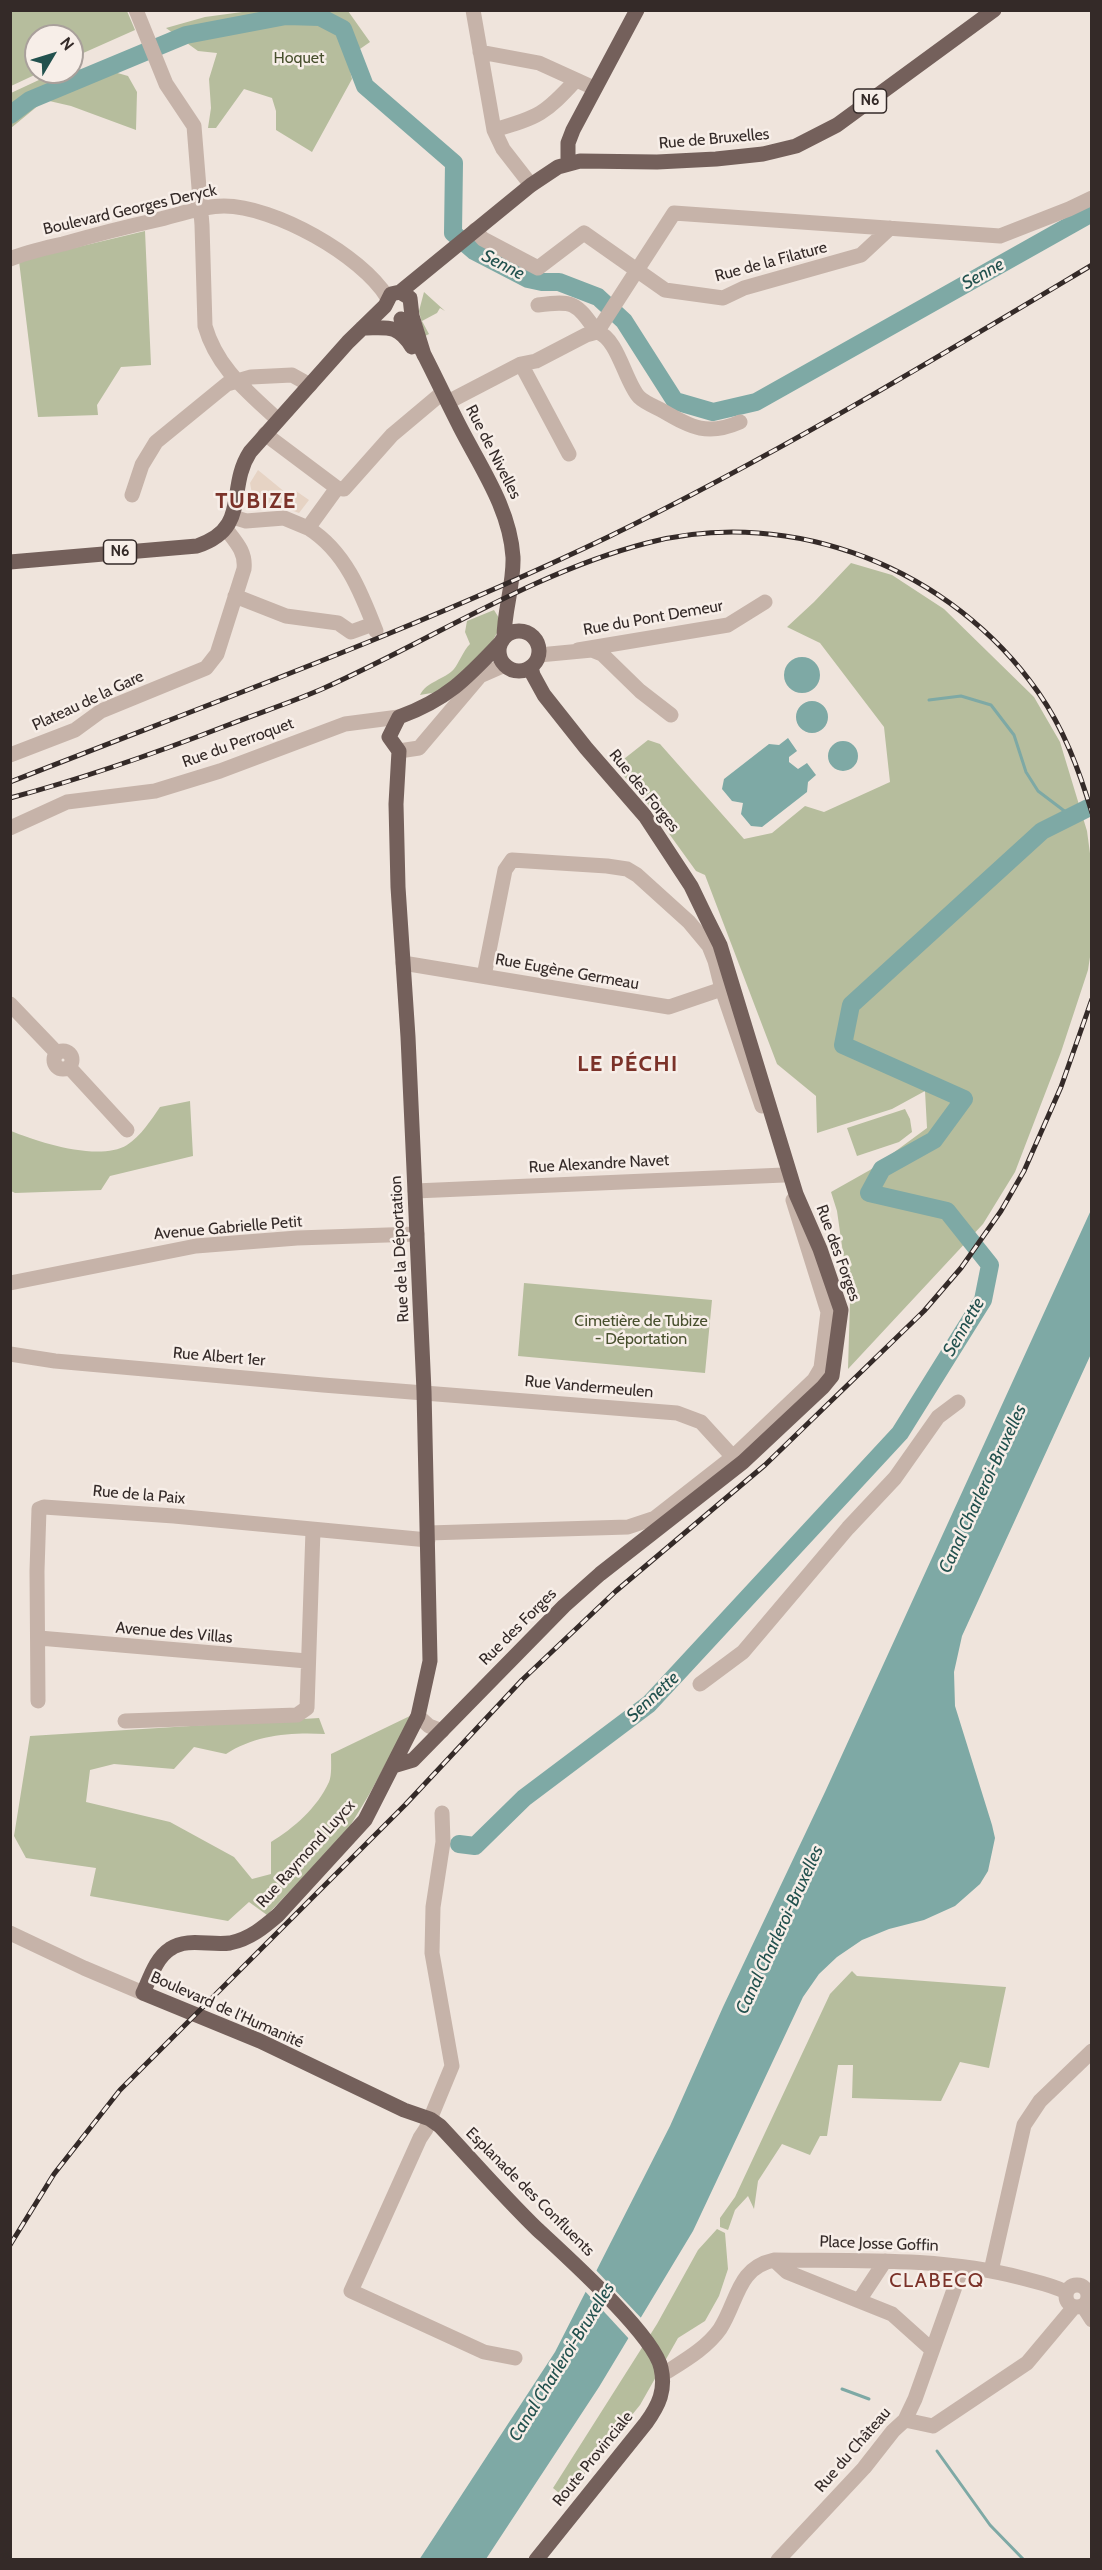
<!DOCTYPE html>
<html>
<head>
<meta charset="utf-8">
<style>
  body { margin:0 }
  #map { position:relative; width:1102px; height:2570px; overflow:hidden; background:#efe4dc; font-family:Cabin,sans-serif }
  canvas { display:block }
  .frame { position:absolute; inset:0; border:12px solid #342a28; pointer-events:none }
  .north { position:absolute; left:24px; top:24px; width:60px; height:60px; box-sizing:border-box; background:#f7eee8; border:2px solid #a9a09b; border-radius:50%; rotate:52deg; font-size:16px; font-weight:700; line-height:24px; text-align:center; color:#342a28 }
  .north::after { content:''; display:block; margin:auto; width:21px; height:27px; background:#22514e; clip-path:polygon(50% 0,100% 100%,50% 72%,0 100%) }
</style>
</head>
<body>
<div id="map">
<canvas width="1102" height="2570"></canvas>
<div class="frame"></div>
<div class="north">N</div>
</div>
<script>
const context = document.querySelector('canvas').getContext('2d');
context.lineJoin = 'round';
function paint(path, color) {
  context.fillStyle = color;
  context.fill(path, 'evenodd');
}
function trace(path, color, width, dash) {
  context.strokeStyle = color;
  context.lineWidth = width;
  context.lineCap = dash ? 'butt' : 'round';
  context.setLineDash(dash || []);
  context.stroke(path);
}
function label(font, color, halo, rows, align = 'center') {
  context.font = font + ' Cabin,sans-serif';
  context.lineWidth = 5;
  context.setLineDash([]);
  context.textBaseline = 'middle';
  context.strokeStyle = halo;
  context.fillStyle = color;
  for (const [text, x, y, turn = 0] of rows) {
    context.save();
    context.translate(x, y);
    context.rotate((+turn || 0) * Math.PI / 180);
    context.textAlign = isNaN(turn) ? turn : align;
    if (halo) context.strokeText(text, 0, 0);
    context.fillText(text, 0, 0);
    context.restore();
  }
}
paint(new Path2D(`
  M257,10l91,1 22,31 -23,16 5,21 -40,73 -36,-22v-19l-4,-13 -28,-9 -28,39h-8l3,-20 -2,-29 8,-26 -19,-2 -32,-23 39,-11z
  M10,11h117l8,19 -63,28v-22h-36v36h5l-30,14z
  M72,69l42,3 14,4 9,16 -1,38 -65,-24 -26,-6 -34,28v-35l45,-21h16z
  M145,231l6,134 -30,2 -24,38 1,10 -60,2 -19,-156z
  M424,292l21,19 -5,-3 -3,5 -15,8 7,13 -4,2 -6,-25z
  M851,563l41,12 52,34 90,88 26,45 27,89 4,30 1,83 -4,26 -27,82 -46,120 -32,52 -135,145 2,-67 -13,-91 -6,-19 39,-22 57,-42 -2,-37 -33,18 -75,24 -1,-37 -39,-32 -72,-189 -9,-4 -52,-72 -29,-33 33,-26 12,4 84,95 28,-6 33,-27 19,6 66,-30 -6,-55 -64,-84 -33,-16 27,-25z
  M494,610l5,8 -2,15 -6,11 -48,47 -23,4c7,-14 24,-15 34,-26 5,-6 9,-18 16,-25l-5,-12 2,-11z
  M190,1101l3,55 -83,20 -9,14 -86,3 -4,-2v-60c27,11 88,31 116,14 14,-9 24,-25 33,-38z
  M905,1109l5,10 2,13 -13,10 -42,14 -10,-28z
  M524,1283l188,17 -7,73 -187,-17z
  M412,1715l-42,78 -23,38 -80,84 -18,-13 -21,19 -138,-25 6,-28 -70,-10 -12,-22 16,-100 289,-18 6,16c-34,-2 -70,1 -99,20l-32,-7 -20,22 -60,-5 -24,6 -4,32 84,20 64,35 18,22 19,-5v-32c23,-14 46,-34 58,-60 3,-7 2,-19 2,-28z
  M852,1971l5,5 149,11 -17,81 -29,-6 -19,39 -89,-3 1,-33h-15l-11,71h-7l-10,19 -28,-11 -24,37 -4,28 -6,-13 -13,14 -7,20 -8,-3v-9l15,-21 95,-203z
  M717,2229l8,4 3,36 -9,27 -14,25 -27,17 -38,67 -75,93 -12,-10 104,-164 41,-74z`), '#b6bd9d');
paint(new Path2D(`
  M258,470l28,23 1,-1 6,3 3,-4 13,9 -10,13 -22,-8h-23l-4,-22z`), '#e6d3c4');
paint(new Path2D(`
  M784 675a18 18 0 1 1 36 0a18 18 0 1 1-36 0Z
  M796 717a16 16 0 1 1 32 0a16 16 0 1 1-32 0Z
  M788,738l9,13 -8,6v5l9,7 9,-6 9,12 -8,7 -1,10 -45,35 -11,-1 -10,-12 2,-11 -11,-2 -10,-12 2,-10 45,-35 10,1z
  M828 756a15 15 0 1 1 30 0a15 15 0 1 1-30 0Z
  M1091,1210v144l-129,282 -8,36 1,34 37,119 3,13 -7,33 -8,13 -25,22 -31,14 -35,9 -27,11 -25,17 -18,17 -16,23 -110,234 -94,156 -113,172 -67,1 136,-208 115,-226 53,-119 102,-215z`), '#7ea9a5');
paint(new Path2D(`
  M594,2268l49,52 -12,21 -48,-52z`), '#efe4dc');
trace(new Path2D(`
  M929,700l32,-4 30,9 23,30 12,37 12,19 33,25
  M842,2389l27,10
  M937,2451l53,74 34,35`), '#7ea9a5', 3);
trace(new Path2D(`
  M10,115l20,-15 156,-65 100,-19 34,1 23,12 22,57 89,77 -1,70 21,18 54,28 14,3h17l39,15 26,24 51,80 38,11 43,-10 336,-189
  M459,1844l16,2 49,-48 125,-94 251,-271 83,-133 7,-35 -43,-54 -78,-18 13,-24 52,-29 30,-41 -121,-54 8,-40 191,-174 50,-25`), '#7ea9a5', 18);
trace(new Path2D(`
  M136,10l30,74 28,42 8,99 3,101c12,42 42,65 73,94
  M473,10l21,120 9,19 28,36
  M480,52l59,11 55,25
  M494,130c45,-13 51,-16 82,-50
  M475,230l8,9 55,29 46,-35 81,57 58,8 21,-10 117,-33 29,-27
  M10,259c17,-7 36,-11 53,-15 31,-9 62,-17 94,-24 21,-5 45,-14 67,-14 50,0 137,49 163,91
  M538,305c37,-5 38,-2 59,27l77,-119 326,23 69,-27 23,-11
  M521,364l48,90
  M448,402l73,-38 15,-3 50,-26 11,-3c21,6 28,50 42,65 6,6 17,10 24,14 29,17 45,25 77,11
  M265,434l72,54
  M337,488l7,1 48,-54 50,-42
  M132,495l10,-30 14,-23 71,-58 24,-7 41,-2 18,10
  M233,517l13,4 38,-3 24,10 29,-40
  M308,528c37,23 53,64 68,103
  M235,596l51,20 52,7 13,9 22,-8
  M578,650l150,-25 37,-23
  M539,655l53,-5 10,4 38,37 31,24
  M399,751l20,-3 61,-72 25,-11
  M10,755l65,-25 26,-19 105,-43 11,-14 27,-85c2,-17 -8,-27 -18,-40
  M10,828l57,-26 88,-11 65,-20 125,-47 54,-7
  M403,963l266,44 53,-18
  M484,976l21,-106 7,-10 95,6 20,3 10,6 52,47 20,24 6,15 7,28 40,117
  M10,1004l47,49
  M54 1060a9 9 0 1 1 18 0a9 9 0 1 1-18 0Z
  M69,1067l58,63
  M415,1191l369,-16
  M10,1283l186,-37 101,-8 120,-4
  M10,1354l45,7 268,24 354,28 24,9 32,35
  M428,1533l200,-6 27,-9 78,-61 81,-77 7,-12 7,-56 -35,-112
  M39,1638l268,23
  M700,1684l43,-32 105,-124 47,-50 43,-61 20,-15
  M38,1701l-1,-130 2,-62 5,-2 130,9 254,24
  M418,1716l11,10 13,5
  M125,1721l172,-6 10,-7 6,-178
  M442,1813l1,29 -10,65 -1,46 20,113 -26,63 -6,9 -69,153 133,61 31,6
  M10,1933l74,35 59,25
  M774,2260l13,12 105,42 39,35
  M991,2271l33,-146 16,-24 52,-50
  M1066 2296a11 11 0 1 1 22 0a11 11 0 1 1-22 0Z
  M860,2299l25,-38
  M1083,2306l9,14
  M662,2375c20,-13 44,-26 58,-46 18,-28 17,-61 54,-69 83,1 167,-3 248,18 15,4 31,7 44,14
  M905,2420l28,6 94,-63 47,-56
  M778,2560l86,-92 29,-37 12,-11 10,-21 47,-132`), '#c6b3a9', 15);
trace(new Path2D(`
  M568,164v-21l5,-13 64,-120
  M400,292l131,-107 27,-18 22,-6 77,1 59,-3 47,-5 33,-8 41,-21 157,-115
  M401,319l16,22c15,28 28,57 43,86 21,41 50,82 53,130 1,28 -9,53 -9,81
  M362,328c24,0 35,-5 50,19
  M10,562l187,-16c54,-18 29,-57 53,-94l98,-110 37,-36 6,-12 9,-2 10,6 2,18 12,39
  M499 651a20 20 0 1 1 40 0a20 20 0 1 1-40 0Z
  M502,641c-35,37 -54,58 -103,76l-10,20 10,14 -3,53 2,83 10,150 16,354 6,270 -12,55 -53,104 -87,95c-14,12 -28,24 -48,28 -19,3 -43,-6 -60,6 -14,9 -20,29 -27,44l117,48 144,69 26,9 10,7c32,34 63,70 97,103 28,26 117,106 124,139 5,22 -2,37 -15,55l-110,137
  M393,1766l20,-6 151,-154 36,-32 143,-112 80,-75 9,-11 9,-66 -21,-61 -24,-55 -76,-249 -14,-28 -15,-31 -46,-70 -59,-68 -42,-53 -11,-20 -2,-8`), '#74605b', 15);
const rail = new Path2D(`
  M10,782c201,-79 404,-152 598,-245 166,-81 325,-177 484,-272
  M10,798c75,-20 146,-45 218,-73 31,-12 64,-23 94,-36 108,-48 210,-116 325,-146 146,-38 305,26 391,149 26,37 41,78 54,121
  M10,2245l44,-71 66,-84 285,-285 117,-125 94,-89 149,-126 159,-154 37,-43 40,-57 23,-40 37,-84 31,-88`);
trace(rail, '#342a28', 5);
trace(rail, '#f7eee8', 3, [9]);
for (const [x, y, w] of [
  [870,101,33],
  [120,552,33]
]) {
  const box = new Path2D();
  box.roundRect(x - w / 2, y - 12, w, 24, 4.5);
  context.fillStyle = '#f7eee8';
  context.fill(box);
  trace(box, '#342a28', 1.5);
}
label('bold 15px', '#342a28', null, [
  ["N6",870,101],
  ["N6",120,552]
]);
label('16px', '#48502e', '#f7eee8', [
  ["Hoquet",299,58],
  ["Cimetière de Tubize",641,1321],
  ["- Déportation",641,1339]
]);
label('16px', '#342a28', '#f7eee8', [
  ["Rue de Bruxelles",714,139,-5],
  ["Boulevard Georges Deryck",130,210,-13],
  ["Rue de la Filature",771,262,-15],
  ["Rue de Nivelles",493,452,63],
  ["Rue du Pont Demeur",653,618,-10],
  ["Plateau de la Gare",88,701,-25],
  ["Rue du Perroquet",238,743,-20],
  ["Rue des Forges",644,791,51],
  ["Rue Eugène Germeau",567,972,10],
  ["Rue Alexandre Navet",599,1164,-3],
  ["Avenue Gabrielle Petit",228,1228,-5],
  ["Rue de la Déportation",400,1249,-93],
  ["Rue des Forges",838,1253,70],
  ["Rue Albert 1er",219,1357,5],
  ["Rue Vandermeulen",589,1387,5],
  ["Rue de la Paix",139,1495,5],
  ["Rue des Forges",518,1627,-45],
  ["Avenue des Villas",174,1633,5],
  ["Rue Raymond Luycx",306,1854,-48],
  ["Boulevard de l'Humanité",227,2010,24],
  ["Esplanade des Confluents",530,2192,45],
  ["Place Josse Goffin",879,2244,2],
  ["Rue du Château",853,2450,-49],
  ["Route Provinciale",593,2459,-51]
]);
label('italic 18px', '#22514e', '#f7eee8', [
  ["Senne",503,265,27],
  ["Senne",983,274,-29],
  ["Sennette",964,1327,-60],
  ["Canal Charleroi-Bruxelles",983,1489,-65],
  ["Sennette",653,1697,-43],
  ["Canal Charleroi-Bruxelles",780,1930,-65],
  ["Canal Charleroi-Bruxelles",562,2362,-58]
]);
context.letterSpacing = '1.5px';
label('20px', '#7b3229', '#f7eee8', [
  ["CLABECQ",937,2281]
]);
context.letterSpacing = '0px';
context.letterSpacing = '1.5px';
label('bold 22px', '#7b3229', '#f7eee8', [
  ["TUBIZE",256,502],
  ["LE PÉCHI",628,1065]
]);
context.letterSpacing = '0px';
</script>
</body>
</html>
